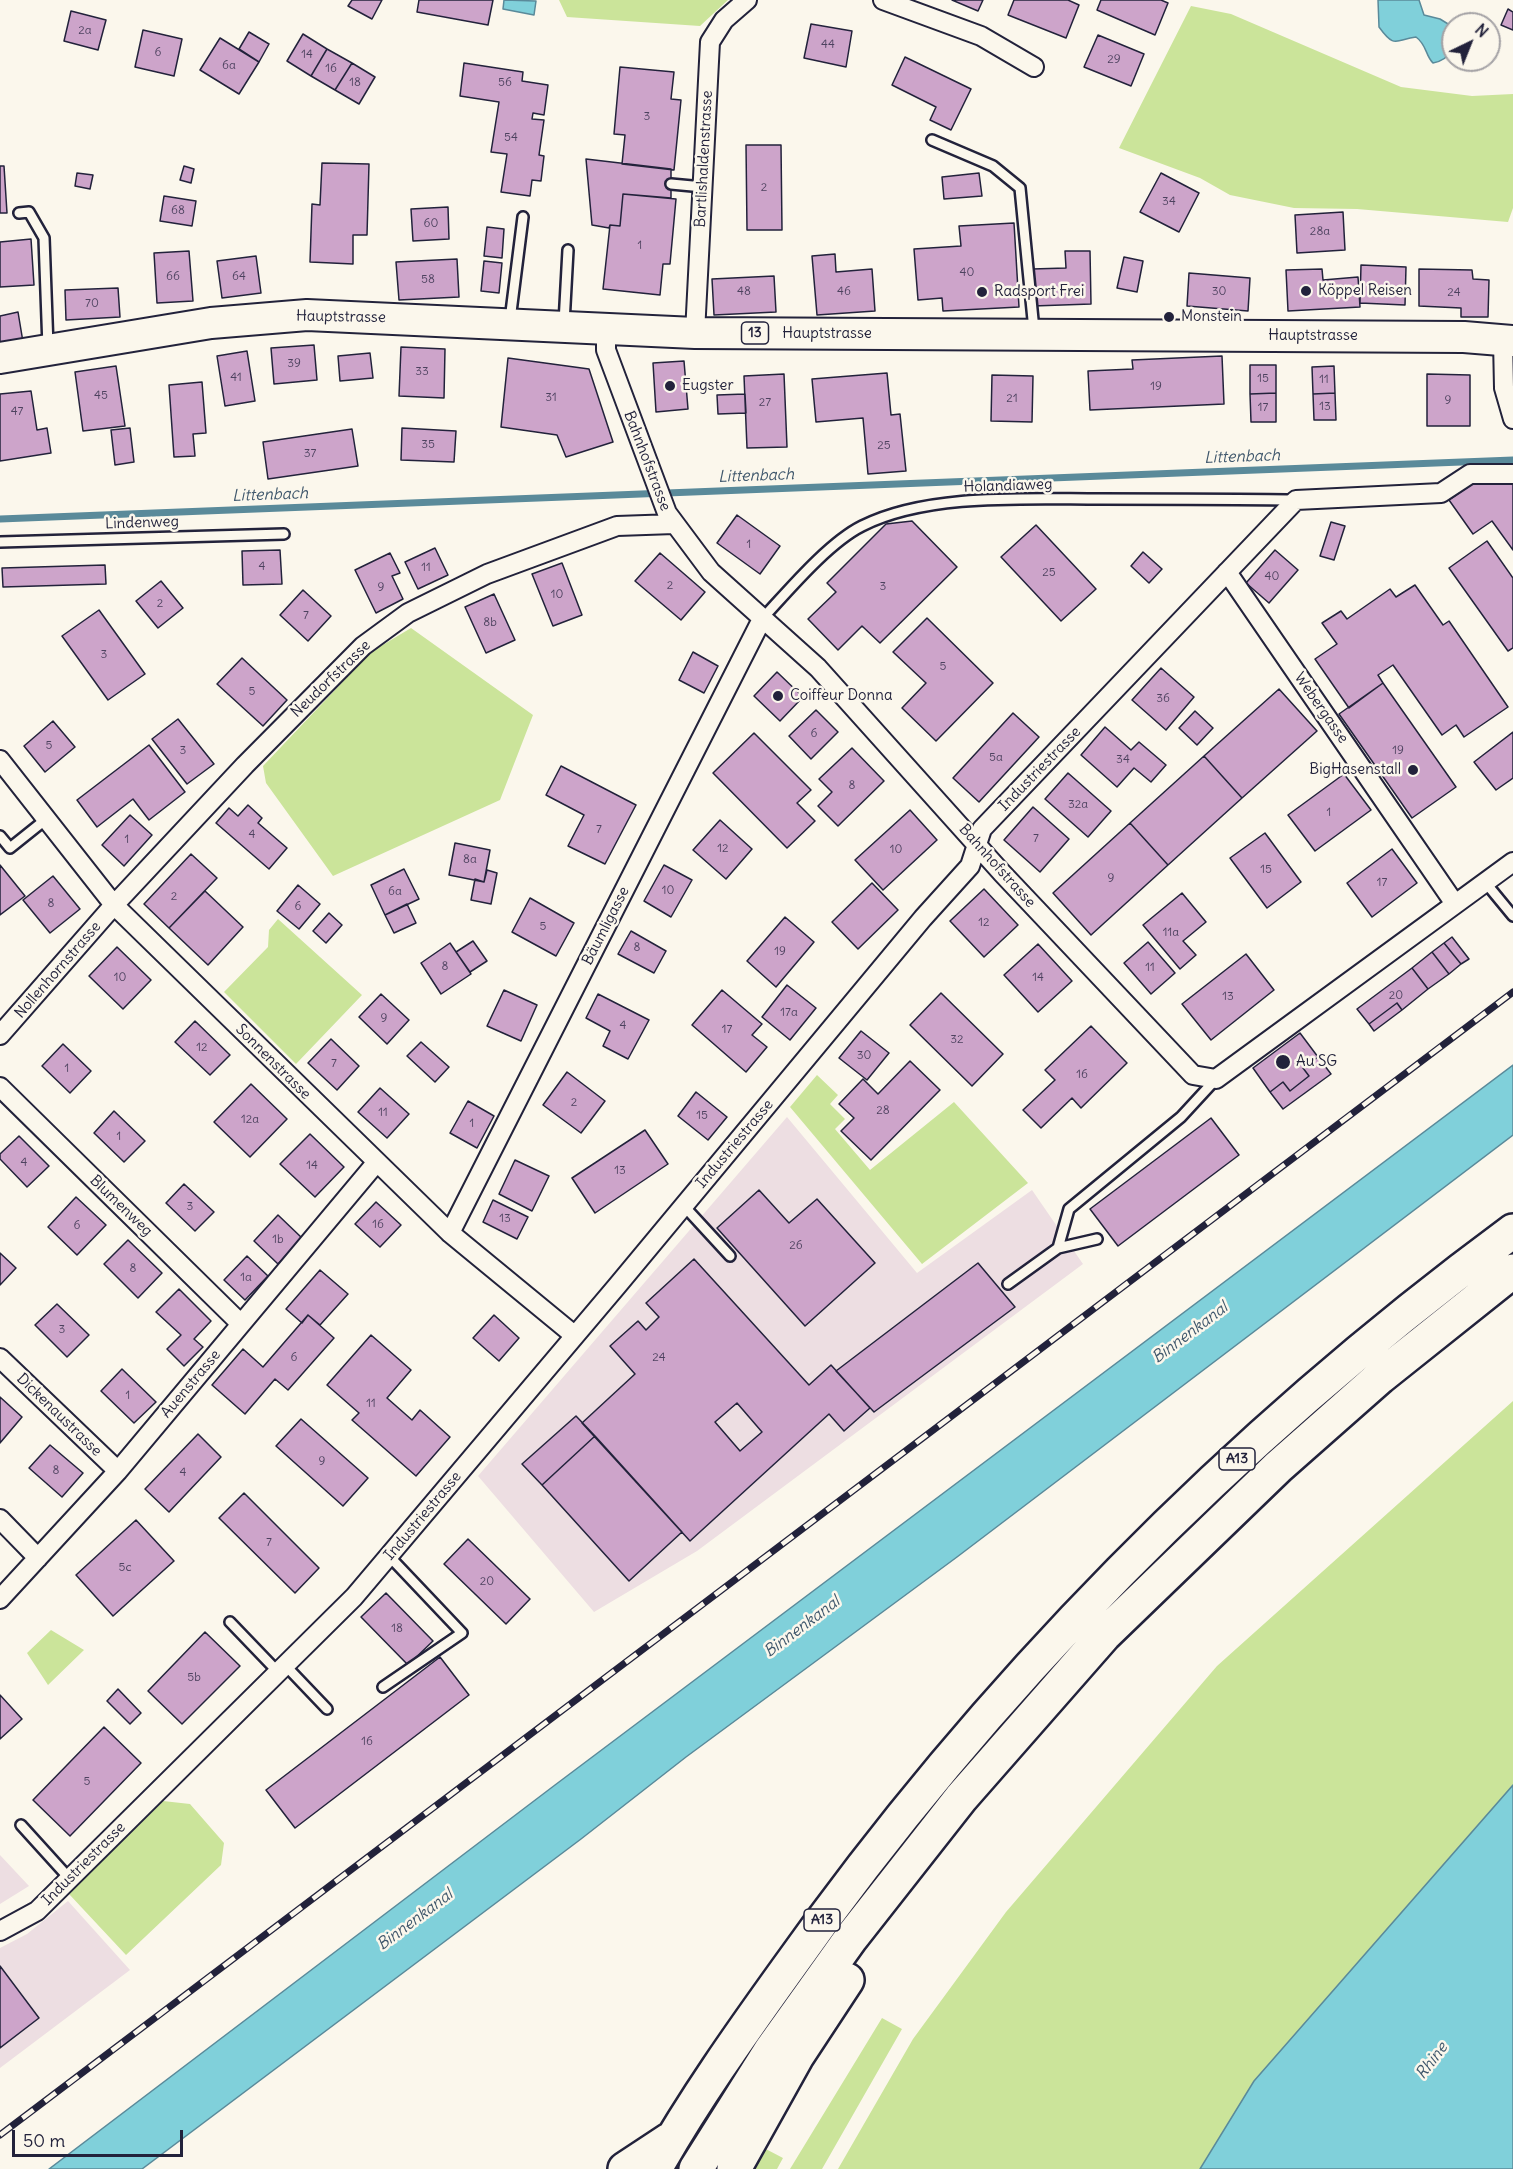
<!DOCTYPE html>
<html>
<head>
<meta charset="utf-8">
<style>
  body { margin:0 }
  #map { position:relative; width:1513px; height:2169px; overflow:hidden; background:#fbf7ec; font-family:Delius,sans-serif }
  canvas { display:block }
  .north { position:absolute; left:1441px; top:12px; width:60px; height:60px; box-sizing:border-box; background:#fbf7ec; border:2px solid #a4a2a5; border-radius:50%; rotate:43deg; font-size:16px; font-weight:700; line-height:24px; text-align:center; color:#22223b }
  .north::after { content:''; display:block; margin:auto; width:21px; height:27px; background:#22223b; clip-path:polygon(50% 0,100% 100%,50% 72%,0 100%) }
  .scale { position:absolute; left:12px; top:2130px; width:171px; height:27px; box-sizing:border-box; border:3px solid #22223b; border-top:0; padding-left:8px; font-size:18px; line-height:21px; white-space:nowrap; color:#22223b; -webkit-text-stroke:4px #fbf7ec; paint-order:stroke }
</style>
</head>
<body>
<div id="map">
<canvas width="1513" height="2169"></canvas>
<div class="north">N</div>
<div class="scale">50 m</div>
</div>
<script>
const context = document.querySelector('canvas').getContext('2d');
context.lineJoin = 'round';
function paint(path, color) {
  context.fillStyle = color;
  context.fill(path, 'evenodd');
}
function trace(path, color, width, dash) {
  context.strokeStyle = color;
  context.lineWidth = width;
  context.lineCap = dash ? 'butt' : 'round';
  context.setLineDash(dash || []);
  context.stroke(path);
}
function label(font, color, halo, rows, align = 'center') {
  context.font = font + ' Delius,sans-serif';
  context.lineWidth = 5;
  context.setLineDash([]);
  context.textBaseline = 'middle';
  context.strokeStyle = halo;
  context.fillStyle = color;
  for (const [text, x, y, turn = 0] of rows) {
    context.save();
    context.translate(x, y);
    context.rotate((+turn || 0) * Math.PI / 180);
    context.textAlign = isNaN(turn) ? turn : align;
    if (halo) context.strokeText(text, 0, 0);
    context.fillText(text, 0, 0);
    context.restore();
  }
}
paint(new Path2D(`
  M787,1117l130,156 115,-83 51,74 -386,287 -103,61 -116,-136z
  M0,1855l29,31 -29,18z
  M68,1901l62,69 -130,98v-120l27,-14z`), '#eddee2');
paint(new Path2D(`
  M559,0h169l-28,26 -133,-9z
  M1191,6l40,8 170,73 71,9 41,-2v114l-5,14 -151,-13 -63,-1 -64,-13 -30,-17 -81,-30z
  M411,628l122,87 -33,85 -167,76 -67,-93 -3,-17 108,-114z
  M278,919l84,76 -66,69 -72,-72 44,-45 1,-17z
  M817,1075l21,20 -8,9 15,15 -10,10 35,41 84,-68 74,81 -106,81 -132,-157z
  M1513,1401v384l-259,296 -54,88h-362l75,-130 93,-127 211,-246z
  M51,1630l33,20 -36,35 -21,-32z
  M163,1801l27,3 34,39 -3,22 -95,90 -57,-61z
  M882,2018l20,11 -80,140h-32z
  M760,2146l23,12 -6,11h-29z`), '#cbe49a');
const water = new Path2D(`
  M504,0l32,1 -2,14 -31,-6z
  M1378,0h41l5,15 16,4 13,8c0,18 1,32 -20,36 -8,-8 -6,-18 -17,-26 -21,3 -21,12 -37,-10z
  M1513,1065v70l-556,422 -271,200 -105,82 -439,330h-93l506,-384z
  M1513,1785v384h-313l54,-88z`);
paint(water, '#80d0da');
trace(water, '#5a8a9a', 1.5);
trace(new Path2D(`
  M0,519l1513,-59`), '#5a8a9a', 7);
const building = new Path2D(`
  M352,0h30l-10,19 -24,-13z
  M419,0h74l-5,25 -71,-13z
  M952,0h31l-5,11z
  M1014,0h54l11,5 -13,33 -58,-23z
  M1101,0h60l7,3 -13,32 -58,-25z
  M1508,9l5,3v18l-12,-5z
  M71,11l35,9 -8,30 -34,-9z
  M811,24l41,7 -6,36 -42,-9z
  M143,30l39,9 -8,37 -39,-9z
  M249,32l20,12 -10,18 -20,-13z
  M303,34l24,15 -16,27 -24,-15z
  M1098,35l46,19 -13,32 -47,-19z
  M220,38l39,24 -20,32 -39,-24z
  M327,49l25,14 -17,27 -24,-14z
  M905,57l66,32 -20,41 -21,-10 6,-13 -44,-22z
  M352,63l23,14 -16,27 -24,-14z
  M464,63l59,9 -1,9 26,4 -4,30 -11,-2 -1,6 12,1 -5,35 5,1 -3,25 -9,-1 -2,16 -29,-4 6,-38 -16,-2 8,-50 -39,-6z
  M620,67l54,5 -3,27 10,1 -7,70 -52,-6 3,-29 -11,-1z
  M746,145h35l1,85h-35z
  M586,159l85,10v29l-48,-4 -3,32 -10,-1 -1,3 -17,-3z
  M322,163l47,1 -2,71h-14v29l-43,-2 2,-58 8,1z
  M0,166h4l3,47h-7z
  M184,166l10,3 -3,14 -11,-3z
  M77,173l16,2 -3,14 -15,-3z
  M979,173l3,23 -38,3 -2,-22z
  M1161,173l38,20 -20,39 -39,-20z
  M623,194l53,5 -6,65h-7l-3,31 -57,-6 7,-64 10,1z
  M164,196l32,5 -4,25 -32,-5z
  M448,207l1,32 -36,2 -2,-32z
  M1343,212l2,38 -48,3 -2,-38z
  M1014,223l5,84 -76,4 -1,-13 -24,2 -4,-51 47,-3 -2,-20z
  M487,227l17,2 -2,29 -18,-2z
  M31,239l3,46 -34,2v-45z
  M189,251l4,50 -36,2 -3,-50z
  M1065,251h25l1,53 -58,2 -1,-37 34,-1z
  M835,254l1,18 36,-3 3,42 -58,4 -5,-59z
  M256,256l5,37 -39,5 -5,-37z
  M1124,257l19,4 -6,31 -20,-4z
  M457,259l2,38 -60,3 -3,-38z
  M484,261l18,2 -3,30 -18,-2z
  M1361,265l45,2 -1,38 -45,-2z
  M1322,269l1,11 35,-3 2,30 -72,4 -2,-41z
  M1419,269l53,1 1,9 16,1 -1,37h-27v-9l-42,-2z
  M1189,273l61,5 -2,33 -61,-5z
  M774,276l2,36 -62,3 -2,-36z
  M118,288l2,29 -54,3 -1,-30z
  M18,312l5,30 -23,4v-30z
  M314,345l3,35 -43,4 -3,-36z
  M401,347l44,2 -1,49 -45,-2z
  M247,351l8,50 -30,5 -8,-50z
  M370,353l3,25 -33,3 -2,-25z
  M1222,356l2,48 -134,6 -2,-39 45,-2 -1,-9z
  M508,358l81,11 24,73 -47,15 -9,-22 -56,-8z
  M684,361l4,48 -32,3 -3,-49z
  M1250,365h26v28l-26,1z
  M116,366l9,60 -42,5 -8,-59z
  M1334,366l1,27 -22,1 -1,-27z
  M887,373l4,42 9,-1 6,57 -38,3 -5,-56 -47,4 -4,-43z
  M784,374l3,73 -40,1 -3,-72z
  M1427,374l43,1v51h-43z
  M992,375l41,1 -1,46 -41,-1z
  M202,382l4,51 -13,1 2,22 -21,1 -5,-72z
  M31,391l6,39 10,-2 4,25 -51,8v-67z
  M1276,393v29h-25l-1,-28z
  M1335,393l1,27h-22l-1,-26z
  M745,394l1,19 -28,1 -1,-19z
  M130,428l4,34 -19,3 -4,-35z
  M402,428l54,3 -2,31 -53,-2z
  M352,429l6,37 -90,13 -5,-37z
  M1475,482h38v68l-21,-29 -19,13 -24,-34z
  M737,515l43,31 -20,28 -43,-31z
  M912,521l45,46 -77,76 -18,-17 -24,24 -30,-31 28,-27 -9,-9 59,-59z
  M1331,522l14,4 -11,34 -14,-4z
  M1036,525l60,64 -35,32 -60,-64z
  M1487,541l26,37v70l-5,3 -59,-83z
  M435,548l13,27 -30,14 -13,-27z
  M280,550l2,34 -39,1 -1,-34z
  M1275,550l23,20 -29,33 -23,-20z
  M1143,552l19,17 -13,14 -18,-17z
  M390,553l10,20 -8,3 11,23 -27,14 -21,-43z
  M660,553l45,39 -24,28 -46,-39z
  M562,563l20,52 -29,11 -21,-52z
  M105,565l1,19 -103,3 -1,-19z
  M161,581l22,27 -25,20 -22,-27z
  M1415,585l28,40 6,-4 59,86 -44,30 -8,-12 -14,10 -49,-70 -15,10 5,8 -34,25 -34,-49 22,-15 -15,-21 19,-12 6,8 43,-30 6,8z
  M303,590l28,26 -23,25 -28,-26z
  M494,594l21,46 -29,13 -21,-46z
  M99,610l46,64 -37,26 -46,-64z
  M927,618l66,65 -57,58 -34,-33 24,-25 -33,-31z
  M693,652l25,14 -14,27 -25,-13z
  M242,658l45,42 -24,26 -46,-42z
  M1161,668l33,29 -28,33 -34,-30z
  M777,672l26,25 -23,24 -26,-25z
  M1383,683l73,104 -44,31 -73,-104z
  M1279,689l38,42 -75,67 -38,-42z
  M816,710l22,22 -27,27 -22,-23z
  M1195,711l18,17 -16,17 -18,-17z
  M1013,713l26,24 -60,65 -26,-24z
  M178,719l36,45 -27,20 -35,-45z
  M53,721l22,26 -30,25 -21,-26z
  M1105,727l26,23 8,-8 27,23 -15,17 -17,-14 -17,19 -36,-32z
  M1513,732v46l-17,12 -22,-28z
  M754,733l57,57 -14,13 18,18 -28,27 -74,-75z
  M149,745l36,47 -36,28 -16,-21 -36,28 -20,-27z
  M852,748l32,33 -46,45 -20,-20 14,-14 -13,-13z
  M1204,756l38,42 -74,67 -38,-42z
  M561,766l75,39 -31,59 -37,-18 16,-31 -38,-20z
  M1068,773l43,38 -23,26 -43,-38z
  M1344,774l27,36 -56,41 -27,-36z
  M248,805l14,13 -4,5 29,25 -18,21 -53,-46 13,-15 9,8z
  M1033,807l36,32 -29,33 -36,-32z
  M910,810l27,30 -54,50 -28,-30z
  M130,815l22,20 -28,31 -22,-21z
  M720,820l32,29 -26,30 -33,-29z
  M1130,823l38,42 -77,70 -38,-42z
  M1265,833l36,49 -34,26 -37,-50z
  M455,843l35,7 -6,32 -35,-7z
  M1392,849l25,34 -45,34 -25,-34z
  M191,854l26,24 -48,50 -25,-24z
  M0,865l25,31 -25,19z
  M664,865l28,15 -21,37 -27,-16z
  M404,869l15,30 -34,16 -14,-30z
  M487,870l10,3 -6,31 -20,-4 4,-21 9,3z
  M53,876l27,33 -30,24 -27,-33z
  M872,883l26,27 -40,39 -26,-27z
  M298,885l22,19 -21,25 -22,-18z
  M984,889l34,36 -34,32 -34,-36z
  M205,891l38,36 -35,38 -39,-37z
  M1182,893l24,29 -23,19 13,14 -16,14 -37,-44z
  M530,898l44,25 -18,33 -44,-24z
  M407,904l9,19 -22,10 -9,-18z
  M329,913l13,12 -16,18 -13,-12z
  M785,917l29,25 -38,45 -29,-26z
  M631,931l35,20 -12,22 -36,-19z
  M1452,937l17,22 -8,5 -17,-21z
  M473,941l14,20 -17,11 -14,-20z
  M1148,942l27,31 -24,21 -27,-31z
  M450,943l21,31 -30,20 -20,-31z
  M1444,943l17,21 -12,10 -17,-22z
  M1038,944l34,37 -34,31 -34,-37z
  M117,947l34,33 -28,29 -34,-33z
  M1432,952l17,22 -21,15 -16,-21z
  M1246,954l28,36 -63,50 -29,-36z
  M1412,968l16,21 -26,21 -5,-7 -28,21 -12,-15z
  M787,985l29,23 -26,32 -28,-23z
  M504,990l33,15 -16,36 -34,-15z
  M722,990l40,34 -10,11 15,12 -21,25 -54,-47z
  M941,993l62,61 -31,32 -62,-61z
  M381,994l28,26 -22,24 -28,-27z
  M598,994l51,26 -21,39 -25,-13 7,-15 -24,-13z
  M1397,1003l5,7 -28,21 -5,-7z
  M195,1021l35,34 -20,20 -35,-33z
  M1091,1026l36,37 -46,45 -9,-10 -31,30 -18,-18 32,-30 -10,-10z
  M861,1031l28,22 -22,27 -28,-22z
  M1300,1033l18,24 -15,11 6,8 -19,15 -7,-9 -13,10 -17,-24z
  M331,1039l28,27 -22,24 -29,-27z
  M421,1042l28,25 -14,15 -28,-26z
  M63,1044l28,27 -21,22 -28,-27z
  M1318,1057l13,17 -48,35 -13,-17 13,-10 7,9 19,-15 -6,-8z
  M910,1061l30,29 -69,70 -30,-29 13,-13 -15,-14 24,-25 15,15z
  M567,1072l38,29 -24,32 -38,-28z
  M251,1084l36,35 -37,38 -36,-35z
  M380,1088l29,26 -22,24 -29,-26z
  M696,1092l31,25 -19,23 -30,-24z
  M468,1101l26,15 -17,32 -27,-15z
  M114,1111l31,30 -21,21 -30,-29z
  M1211,1118l28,37 -121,91 -28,-37z
  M645,1130l23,34 -73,49 -23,-35z
  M310,1134l34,33 -29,30 -35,-33z
  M19,1136l30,30 -22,21 -27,-28v-5z
  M515,1160l34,16 -17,35 -33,-17z
  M184,1184l30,28 -19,19 -29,-28z
  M759,1190l30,33 28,-24 58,64 -70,63 -88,-98z
  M76,1197l30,28 -29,30 -29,-28z
  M493,1200l35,17 -11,22 -34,-17z
  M376,1202l25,23 -21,22 -25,-23z
  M278,1215l24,23 -24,26 -24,-23z
  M128,1240l34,33 -24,25 -34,-34z
  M0,1253l16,15 -16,17z
  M247,1256l21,20 -23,24 -21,-20z
  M694,1259l115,126 22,-20 39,43 -26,23 -15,-17 -139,127 -108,-118 53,-49 -25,-28 28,-25 8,9 13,-13 -13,-14zM737,1403l25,29 -22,19 -25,-29z
  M978,1263l37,44 -141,105 -38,-41z
  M320,1270l28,24 -28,31 -12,-10 -6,8 -16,-14z
  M179,1289l32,32 -17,18 9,8 -19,19 -17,-17 14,-14 -25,-23z
  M57,1304l32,31 -22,22 -32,-32z
  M308,1315l26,23 -46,52 -13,-11 -30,35 -33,-29 31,-36 20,18z
  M494,1315l25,23 -20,23 -26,-23z
  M371,1335l40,35 -24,28 25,22 8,-10 30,27 -34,39 -64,-56 7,-7 -32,-28z
  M122,1369l34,33 -22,21 -33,-32z
  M0,1397l22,20 -22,26z
  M576,1416l19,20 -53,49 -20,-21z
  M301,1419l67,59 -25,28 -67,-60z
  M198,1434l23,23 -52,55 -24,-23z
  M595,1436l87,96 -53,49 -87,-96z
  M50,1445l33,28 -21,24 -33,-29z
  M244,1493l75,75 -24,25 -76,-75z
  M136,1520l38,41 -61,55 -37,-41z
  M468,1539l62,60 -24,25 -62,-60z
  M386,1593l47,48 -25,24 -47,-48z
  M205,1632l35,34 -58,58 -34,-33z
  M440,1657l29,38 -174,133 -29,-38z
  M118,1689l23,24 -11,11 -23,-23z
  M0,1695l22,24 -22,20z
  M104,1727l37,36 -71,73 -37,-36z
  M0,1966l39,52 -39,30z`);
paint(building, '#cda4ca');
trace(building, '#22223b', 1.5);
const service = new Path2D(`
  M932,140l61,26 27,22 14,142
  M671,184l32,3
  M19,213l10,-1 15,26 4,109
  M510,320l13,-103
  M564,323l4,-73
  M0,542l284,-8
  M762,619c26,-28 66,-76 100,-93 65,-33 165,-27 238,-27 65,0 130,0 196,1
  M0,836l10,12 35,-28
  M1485,882l28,34
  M684,1206l46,50
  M1058,1248l39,-9
  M1008,1284l50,-36 11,-39 112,-92 35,-38
  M230,1622l48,50
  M285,1665l42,44
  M383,1687l79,-54 -73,-77
  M21,1825l48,53`);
const minor = new Path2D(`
  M883,0l98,36 53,31
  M606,330v20l61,163 44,59 107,96 184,205 191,202 23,4 297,-217
  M695,333l15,-291 14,-22 23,-20
  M1503,340l1,48 9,31
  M1227,572l228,332
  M0,760l114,145 336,328 124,102
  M0,1035l114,-130 131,-140 118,-119 45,-33 79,-39 130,-48 57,-2
  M0,1087l241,237
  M450,1233l312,-614
  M0,1358l118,113
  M0,1519l38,39
  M0,1599l118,-128 258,-308
  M0,1931l37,-20 317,-314 263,-311 306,-368 47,-52 12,-37 314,-329 145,-7 29,-19h43`);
const primary = new Path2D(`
  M0,358l211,-35 96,-8 388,18 769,4 49,4`);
const motorway = new Path2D(`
  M625,2169l44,-29
  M655,2169c39,-69 85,-134 131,-198 200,-283 449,-535 727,-740
  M696,2169l75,-119 80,-112 110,-140 143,-163 174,-168 102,-90 133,-106
  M734,2169l63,-113 50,-76`);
trace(service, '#22223b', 14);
trace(minor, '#22223b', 22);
trace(primary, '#22223b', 34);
trace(motorway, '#22223b', 38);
trace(service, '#fbf7ec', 9);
trace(minor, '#fbf7ec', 18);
trace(primary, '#fbf7ec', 30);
trace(motorway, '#fbf7ec', 33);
const rail = new Path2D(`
  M0,2135l1513,-1143`);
trace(rail, '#22223b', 7);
trace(rail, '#fbf7ec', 4.5, [14]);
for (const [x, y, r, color] of [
  [1306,291,6,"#22223b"],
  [982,292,6,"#22223b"],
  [1169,317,6,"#22223b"],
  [670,386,6,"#22223b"],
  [778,696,6,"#22223b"],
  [1413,770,6,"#22223b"],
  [1283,1062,8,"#22223b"]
]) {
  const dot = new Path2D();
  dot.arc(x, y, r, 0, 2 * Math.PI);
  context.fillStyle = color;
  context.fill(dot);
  trace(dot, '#fbf7ec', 2);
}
label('12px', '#4d425f', null, [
  ["2a",85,31],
  ["44",828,45],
  ["6",158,53],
  ["14",307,55],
  ["29",1114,60],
  ["6a",229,66],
  ["16",331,69],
  ["18",355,83],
  ["56",505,83],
  ["3",647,117],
  ["54",511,138],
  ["2",764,188],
  ["34",1169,202],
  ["68",178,211],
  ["60",431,224],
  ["28a",1320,232],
  ["1",640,246],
  ["40",967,273],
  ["66",173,277],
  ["64",239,277],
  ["58",428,280],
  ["48",744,292],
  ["46",844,292],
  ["30",1219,292],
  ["24",1454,293],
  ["70",92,304],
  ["39",294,364],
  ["33",422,372],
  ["41",236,378],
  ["15",1263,379],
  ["11",1324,380],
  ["19",1156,387],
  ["45",101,396],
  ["31",551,398],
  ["21",1012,399],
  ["9",1448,401],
  ["27",765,403],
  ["13",1325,407],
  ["17",1263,408],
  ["47",17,412],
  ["35",428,445],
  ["25",884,446],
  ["37",310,454],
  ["1",749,545],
  ["4",262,567],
  ["11",426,568],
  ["25",1049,573],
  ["40",1272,577],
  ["2",670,586],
  ["3",883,587],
  ["9",381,588],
  ["10",557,595],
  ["2",160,604],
  ["7",306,616],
  ["8b",490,623],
  ["3",104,655],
  ["5",943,667],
  ["5",252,692],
  ["36",1163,699],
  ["6",814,734],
  ["5",49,746],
  ["3",183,751],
  ["19",1398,751],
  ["5a",996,758],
  ["34",1123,760],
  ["8",852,786],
  ["32a",1078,805],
  ["1",1329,813],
  ["7",599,830],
  ["4",252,835],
  ["7",1036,839],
  ["1",127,840],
  ["12",723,849],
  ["10",896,850],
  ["8a",470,860],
  ["15",1266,870],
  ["9",1111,879],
  ["17",1382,883],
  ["10",668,891],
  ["6a",395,892],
  ["2",174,897],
  ["8",51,904],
  ["6",298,907],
  ["12",984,923],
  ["5",543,927],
  ["11a",1171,933],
  ["8",637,948],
  ["19",780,952],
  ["8",445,967],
  ["11",1150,968],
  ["10",120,978],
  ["14",1038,978],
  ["20",1396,996],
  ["13",1228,997],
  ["17a",789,1013],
  ["9",384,1019],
  ["4",623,1026],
  ["17",727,1030],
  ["32",957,1040],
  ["12",202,1048],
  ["30",864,1056],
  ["7",334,1064],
  ["1",67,1069],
  ["16",1082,1075],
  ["2",574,1103],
  ["28",883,1111],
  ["11",383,1113],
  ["15",702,1116],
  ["12a",250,1120],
  ["1",472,1124],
  ["1",119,1137],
  ["4",24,1163],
  ["14",312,1166],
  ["13",620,1171],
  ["3",190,1207],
  ["13",505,1219],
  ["16",378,1225],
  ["6",77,1226],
  ["1b",278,1240],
  ["26",796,1246],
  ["8",133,1269],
  ["1a",246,1278],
  ["3",62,1330],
  ["6",294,1358],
  ["24",659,1358],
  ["1",128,1396],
  ["11",371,1404],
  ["9",322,1462],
  ["8",56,1471],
  ["4",183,1473],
  ["7",269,1543],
  ["5c",125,1568],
  ["20",487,1582],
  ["18",397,1629],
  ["5b",194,1678],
  ["16",367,1742],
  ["5",87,1782]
]);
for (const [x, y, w] of [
  [755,333,27],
  [1237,1459,36],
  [822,1920,36]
]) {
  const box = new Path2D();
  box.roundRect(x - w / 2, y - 11, w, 22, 4.5);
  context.fillStyle = '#fbf7ec';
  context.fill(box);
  trace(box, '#22223b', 1.5);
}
label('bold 14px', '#22223b', null, [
  ["13",755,333],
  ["A13",1237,1459],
  ["A13",822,1920]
]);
label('15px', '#22223b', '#fbf7ec', [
  ["Bartlishaldenstrasse",704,159,-87],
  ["Hauptstrasse",341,317,1],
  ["Hauptstrasse",827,334],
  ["Hauptstrasse",1313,336],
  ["Bahnhofstrasse",647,461,69],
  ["Holandiaweg",1008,486,-2],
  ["Lindenweg",142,523,-2],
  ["Neudorfstrasse",331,679,-44],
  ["Webergasse",1321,708,55],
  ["Industriestrasse",1040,769,-46],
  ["Bahnhofstrasse",997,866,48],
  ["Bäumligasse",606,926,-63],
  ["Nollenhornstrasse",58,970,-49],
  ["Sonnenstrasse",273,1062,45],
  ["Industriestrasse",735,1144,-50],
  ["Blumenweg",121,1206,44],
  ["Auenstrasse",191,1384,-50],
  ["Dickenaustrasse",59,1415,44],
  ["Industriestrasse",423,1516,-50],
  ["Industriestrasse",84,1864,-45]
]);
label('15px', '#22223b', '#fbf7ec', [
  ["Köppel Reisen",1318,291],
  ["Radsport Frei",994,292],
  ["Monstein",1181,317],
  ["Eugster",682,386],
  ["Coiffeur Donna",790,696],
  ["BigHasenstall",1401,770,"right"],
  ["Au SG",1296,1062]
], 'left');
label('italic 16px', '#3e566b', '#fbf7ec', [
  ["Littenbach",1242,457,-2],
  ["Littenbach",756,476,-2],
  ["Littenbach",270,495,-2],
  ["Binnenkanal",1190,1333,-37],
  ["Binnenkanal",802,1627,-37],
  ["Binnenkanal",415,1920,-37],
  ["Rhine",1432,2061,-53]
]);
</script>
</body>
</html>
